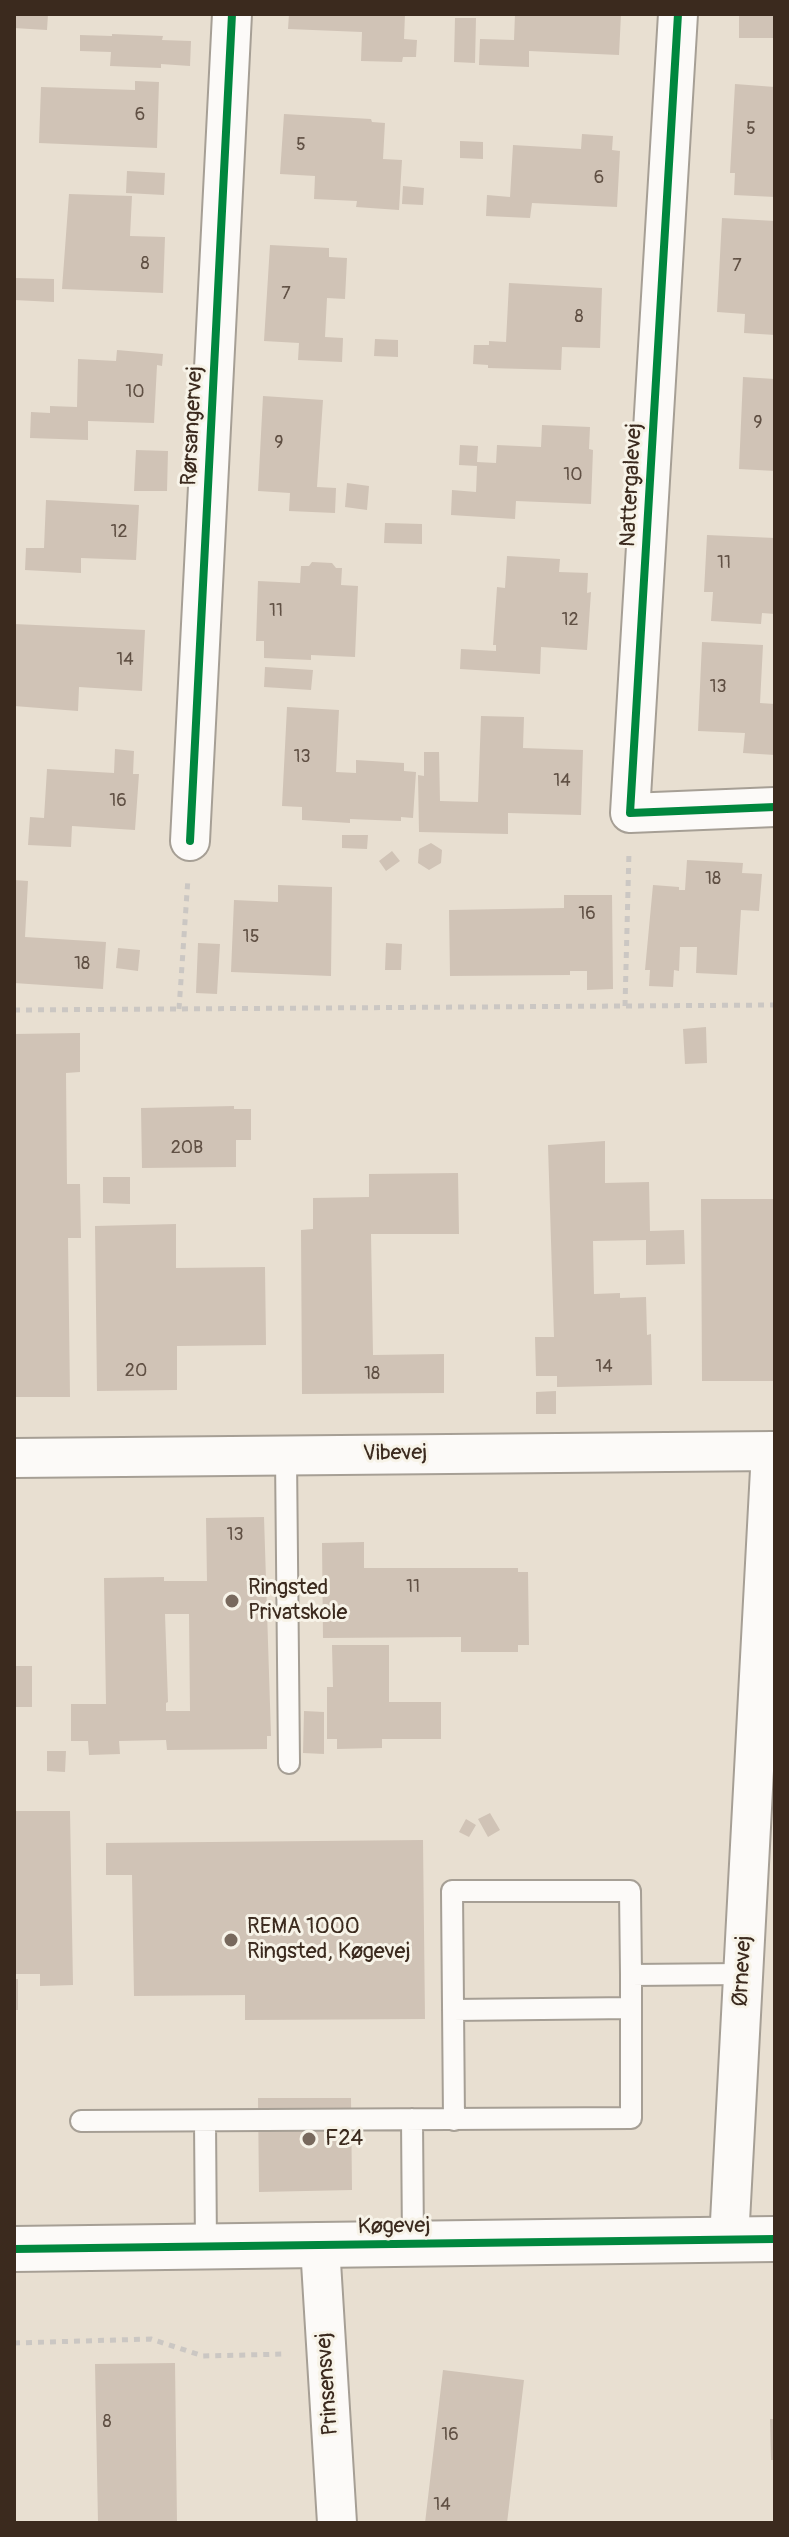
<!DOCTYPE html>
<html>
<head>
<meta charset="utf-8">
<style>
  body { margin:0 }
  #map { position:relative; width:789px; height:2537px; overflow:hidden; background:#e8dfd1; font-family:Pangolin,sans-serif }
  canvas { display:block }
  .frame { position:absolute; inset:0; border:16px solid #3b2a1e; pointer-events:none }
</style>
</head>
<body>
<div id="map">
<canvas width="789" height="2537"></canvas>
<div class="frame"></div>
</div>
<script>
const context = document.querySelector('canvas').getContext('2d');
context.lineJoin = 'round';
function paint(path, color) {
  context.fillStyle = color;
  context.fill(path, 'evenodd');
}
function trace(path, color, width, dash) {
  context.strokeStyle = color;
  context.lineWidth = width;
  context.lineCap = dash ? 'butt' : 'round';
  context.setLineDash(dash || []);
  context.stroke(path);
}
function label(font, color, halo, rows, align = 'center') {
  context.font = font + ' Pangolin,sans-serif';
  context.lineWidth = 6;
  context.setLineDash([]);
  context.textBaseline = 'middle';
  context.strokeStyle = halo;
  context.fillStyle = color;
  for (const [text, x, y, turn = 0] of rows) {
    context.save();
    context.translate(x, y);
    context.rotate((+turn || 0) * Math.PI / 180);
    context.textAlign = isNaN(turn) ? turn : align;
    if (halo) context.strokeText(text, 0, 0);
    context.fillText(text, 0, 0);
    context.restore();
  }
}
paint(new Path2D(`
  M14,14h34l-1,16 -33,-2z
  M289,14h116l-1,25 13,1 -1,17h-13l-1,5 -41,-1 1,-29 -74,-3z
  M515,14h106l-2,41 -90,-4v16l-50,-2 1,-26 34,1z
  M739,14h36v24h-36z
  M455,18h21l-1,45 -21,-1z
  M112,34l51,2 -1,4 29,1 -1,25 -29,-2v4l-51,-2 1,-14 -31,-1v-16l32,1z
  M135,81l24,1 -2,66 -118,-5 2,-56 94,3z
  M735,84l40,3v110l-41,-2 1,-22h-5z
  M284,114l87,5 1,3 13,1 -2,36 19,1 -3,50 -43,-3 1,-6 -43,-2 1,-23 -35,-2z
  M582,134l31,2 -1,14 8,1 -3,56 -85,-4 -2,15 -44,-2 1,-21 23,2 3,-52 68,4z
  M460,141l23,1v17l-23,-1z
  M127,171l38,2 -1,22 -38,-2z
  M403,186l21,2 -1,17 -21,-1z
  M69,194l63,2 -2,40 35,1 -2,56 -101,-4z
  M722,218l53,3v114l-31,-2 1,-19 -28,-2z
  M270,245l59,3v9l18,1 -2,41 -18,-1 -2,39 18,1 -1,24 -44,-2 1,-17 -35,-2z
  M14,278l40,1v23l-40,-2z
  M509,283l93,5 -2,60 -38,-1 -1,23 -73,-2v-3l-15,-1 1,-19h15v-4l17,1z
  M375,339l23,1v17l-24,-1z
  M117,350l46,4 -1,12 -5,-1 -3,58 -66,-2v19l-58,-2 1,-26 19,1v-7l27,1 1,-48 38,2z
  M743,377l32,2v92l-36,-2z
  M263,396l60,4 -6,87 19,1 -1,25 -46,-2 1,-18 -32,-2z
  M542,425l48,2 -1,22 4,1 -2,54 -75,-3 -1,18 -64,-4 1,-25 24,2 1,-26 -18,-1 1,-20 18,1 -1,16 19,1 1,-18 44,2z
  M136,450l32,1 -1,40h-33z
  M347,483l22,3 -2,24 -22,-3z
  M46,500l93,5 -3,55 -55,-2v15l-56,-3 1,-22h18z
  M385,523l37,1v20l-38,-1z
  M707,535l68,3v76l-13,-1 -1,11 -50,-3 2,-29h-9z
  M507,556l53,3 -1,13 29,1 -1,20 4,-1 -4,58 -46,-3 -1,27 -80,-5 1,-20 35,2v-6h-3l4,-58 8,1z
  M312,562l20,1 4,5h6l-1,17 17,1 -3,71 -44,-2v5l-47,-2v-17h-8l2,-60 42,2 1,-17h8z
  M14,624l131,6 -3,61 -63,-4 -1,24 -64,-5z
  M702,642l61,3 -3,58 15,1v51l-32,-2 2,-20 -47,-2z
  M265,667l48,3 -2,20 -47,-3z
  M287,707l52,3 -3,62 20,1v-13l48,3v8l12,1 -3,46 -12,-1v4l-51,-2v4l-48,-3v-13l-20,-1z
  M481,716l43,1 -1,31 60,2 -2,65 -73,-2v21l-89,-2 -1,-57 6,1v-24h15l1,49 38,1z
  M115,749l19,2 -1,23h6l-4,56 -63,-4 -1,21 -43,-2 2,-28 14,1 3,-49 67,4z
  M342,835h26l-1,14 -25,-1z
  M431,843l11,7 -1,13 -12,7 -11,-7 1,-14z
  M392,851l8,10 -14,10 -7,-10z
  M687,860l56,3 -1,10 20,1 -3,37 -18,-1 -4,65 -41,-2 1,-26h-17l-1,24 -5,-1 -1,17 -24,-1 1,-16h-5l8,-85 26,2v3h6z
  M14,880l14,1 -3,56 81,5 -3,47 -89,-6z
  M278,885l54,2 -1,89 -100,-4 3,-72 44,2z
  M564,895h48l1,94 -26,1v-19h-17v4l-120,1 -1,-66 115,-2z
  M198,943l22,1 -3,50 -21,-1z
  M386,943l16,1 -1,26h-16z
  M118,948l22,2 -2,21 -22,-3z
  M706,1027l1,36 -22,1 -2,-35z
  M80,1033v39l-14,1 1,111h13l1,54h-13l2,159h-56v-363z
  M234,1106v3h17v31h-15v27l-94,1 -1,-60z
  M605,1141v42l44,-1 1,49 34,-1 1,34 -39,1v-25l-53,1 1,53 26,-1v5l26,-1 1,38 4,-1 1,51 -95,2v-11h-21l-1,-39h19l-6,-192z
  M458,1173l1,61h-88l2,121 71,-1v39l-142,1 -1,-164 12,-1v-31l56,-1v-23z
  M103,1177h27v27l-27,-1z
  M701,1199h74v182h-73z
  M176,1224v44l89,-1 1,78 -89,1v44l-80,1 -2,-165z
  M556,1391v23h-20v-22z
  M264,1517l7,219h-4v13l-100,1 -1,-10 -47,1 1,13 -31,1 -1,-14h-17v-37h35l-2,-126 60,-1v4h43l-1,-63zM165,1614h24l1,97h-24v-8l2,-1z
  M364,1542v26h154v4h10l1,73h-11v7h-57v-15l-138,1 -1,-95z
  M332,1645h57v57h52v37h-59v9l-45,1v-10h-10v-52h6z
  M14,1666h18v41h-18z
  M304,1711l20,1v42l-21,-1z
  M47,1751h19l-1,21 -18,-1z
  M14,1811h56l3,174 -33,1v-12h-26z
  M490,1813l10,17 -12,7 -10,-18z
  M466,1819l10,6 -7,12 -10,-5z
  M423,1840l2,179 -180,1v-25l-111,1 -2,-121h-26v-32z
  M14,1979h4v31h-4z
  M258,2098h93l1,92 -93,2z
  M175,2363l2,160h-79l-3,-159z
  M443,2370l81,10 -17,143h-82z
  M770,2419h5v41h-4z`), '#d0c3b6');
const lane = new Path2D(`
  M286,1456l3,307
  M453,2010l178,-2
  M412,2119l1,126
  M454,2120l-2,-229h178l1,84
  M81,2121l550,-3v-143l112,-1
  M205,2121l1,126`);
const street = new Path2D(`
  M678,14l-48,799 145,-6
  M190,841l42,-827
  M14,1458l761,-7
  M729,2240l42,-789
  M320,2246l17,277`);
const secondary = new Path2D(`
  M14,2249l761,-10`);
trace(lane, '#a69f95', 24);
trace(street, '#a69f95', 42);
trace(secondary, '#a69f95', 48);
trace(new Path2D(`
  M625,1006l4,-155
  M179,1009l9,-131
  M14,1010l761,-5
  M14,2343l137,-4 52,17 83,-2`), '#cbc7c3', 5, [6, 6]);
trace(lane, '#fcfaf8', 20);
trace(street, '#fcfaf8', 38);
trace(secondary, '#fcfaf8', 44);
trace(new Path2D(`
  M678,14l-48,799 145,-6
  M190,841l42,-827
  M14,2249l761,-10`), '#00873e', 8);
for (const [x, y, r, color] of [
  [232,1601,8,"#78695d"],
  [231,1940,8,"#78695d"],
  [309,2139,8,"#78695d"]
]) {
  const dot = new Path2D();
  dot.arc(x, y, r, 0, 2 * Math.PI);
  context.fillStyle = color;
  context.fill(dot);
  trace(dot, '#f7f3e8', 3);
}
label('18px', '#605044', null, [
  ["6",140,115],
  ["5",751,129],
  ["5",301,145],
  ["6",599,178],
  ["8",145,264],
  ["7",737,266],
  ["7",286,294],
  ["8",579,317],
  ["10",135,392],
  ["9",758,423],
  ["9",279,443],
  ["10",573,475],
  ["12",119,532],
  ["11",724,563],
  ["11",276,611],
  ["12",570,620],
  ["14",125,660],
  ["13",718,687],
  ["13",302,757],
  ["14",562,781],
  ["16",118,801],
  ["18",713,879],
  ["16",587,914],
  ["15",251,937],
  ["18",82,964],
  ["20B",187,1148],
  ["14",604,1367],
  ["20",136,1371],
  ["18",372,1374],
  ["13",235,1535],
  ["11",413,1587],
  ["8",107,2422],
  ["16",450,2435],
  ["14",442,2505]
]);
label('22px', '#3b2a1e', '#f7f3e8', [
  ["Rørsangervej",193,426,-87],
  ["Nattergalevej",632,485,-87],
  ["Vibevej",395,1454,-1],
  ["Ørnevej",743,1971,-87],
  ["Køgevej",394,2227,-1],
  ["Prinsensvej",328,2384,-94]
]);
label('22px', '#3b2a1e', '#f7f3e8', [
  ["Ringsted",248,1588],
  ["Privatskole",248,1613],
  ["REMA 1000",247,1927],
  ["Ringsted, Køgevej",247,1952],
  ["F24",325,2139]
], 'left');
</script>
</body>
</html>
